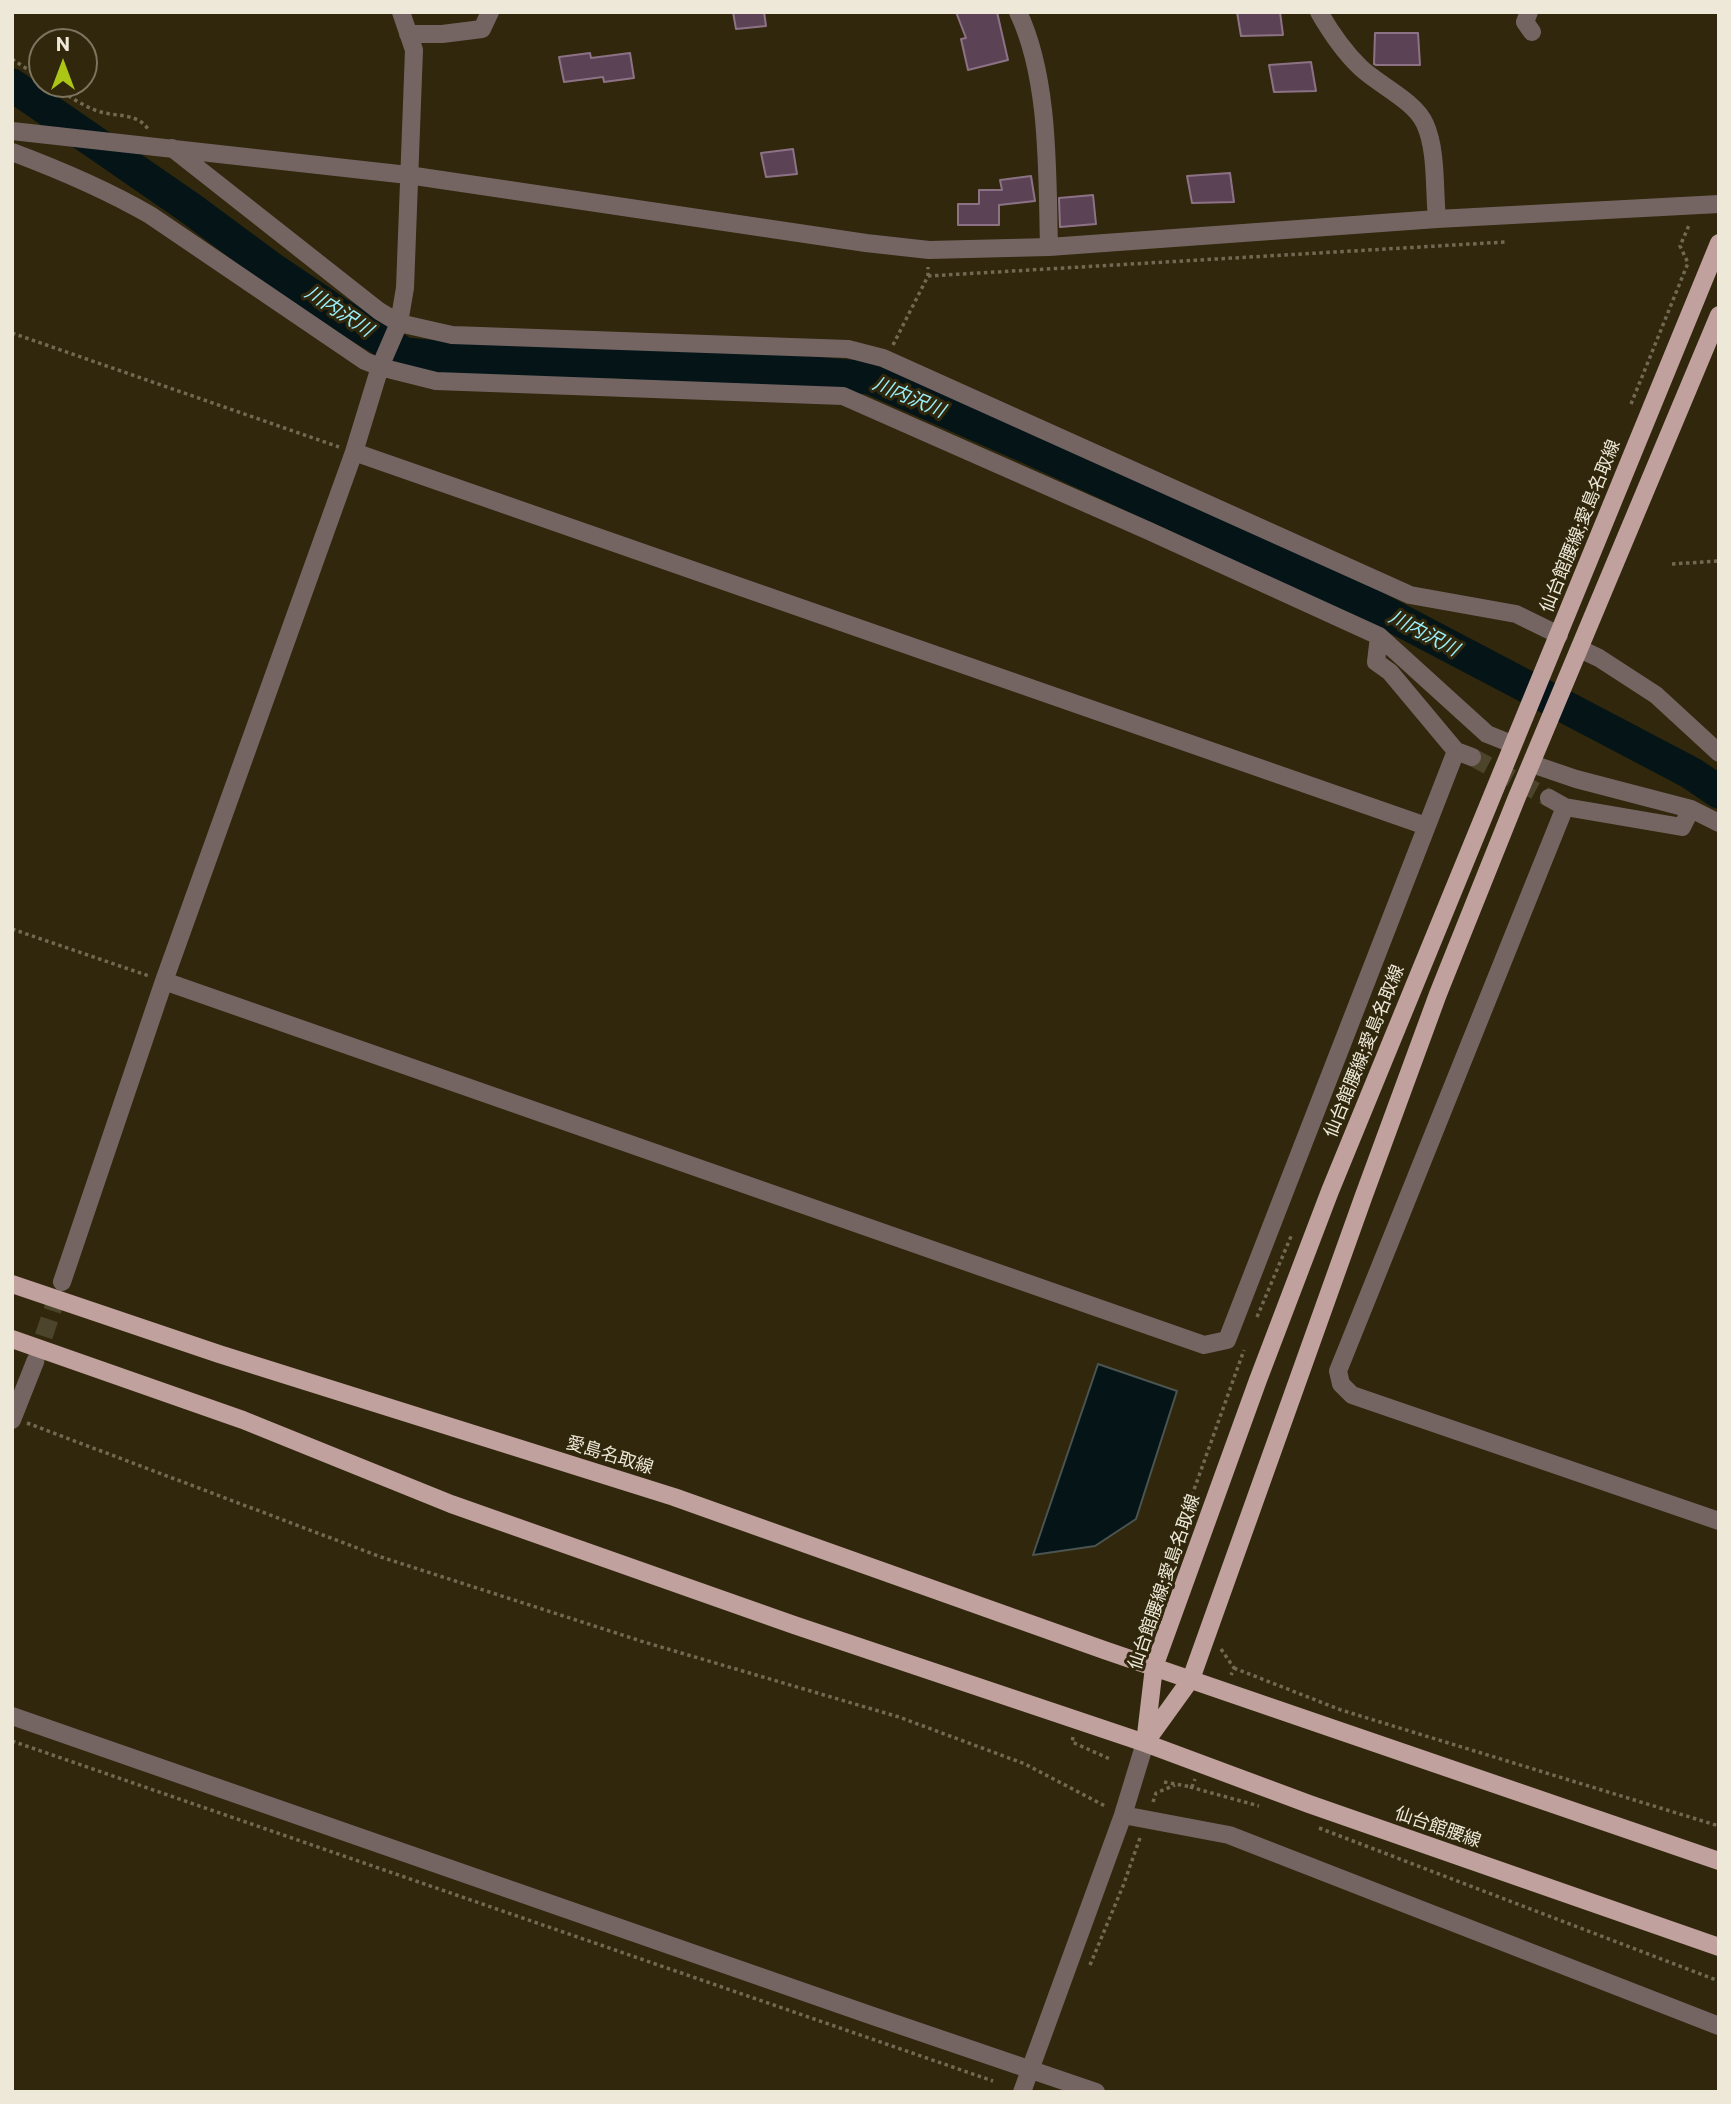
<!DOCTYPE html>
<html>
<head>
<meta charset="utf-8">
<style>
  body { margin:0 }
  #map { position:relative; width:1731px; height:2104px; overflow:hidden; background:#30270c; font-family:Commissioner,sans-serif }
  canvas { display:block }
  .frame { position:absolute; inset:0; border:14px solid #eee8d8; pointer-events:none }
  .north { position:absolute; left:28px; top:28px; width:70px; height:70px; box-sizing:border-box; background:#30270c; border:2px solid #7c745e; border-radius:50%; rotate:0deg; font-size:19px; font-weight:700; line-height:28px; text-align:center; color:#eee8d8 }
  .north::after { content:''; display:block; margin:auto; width:24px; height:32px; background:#abc615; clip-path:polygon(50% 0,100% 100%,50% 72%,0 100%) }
</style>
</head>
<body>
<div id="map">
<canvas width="1731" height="2104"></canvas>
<div class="frame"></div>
<div class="north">N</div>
</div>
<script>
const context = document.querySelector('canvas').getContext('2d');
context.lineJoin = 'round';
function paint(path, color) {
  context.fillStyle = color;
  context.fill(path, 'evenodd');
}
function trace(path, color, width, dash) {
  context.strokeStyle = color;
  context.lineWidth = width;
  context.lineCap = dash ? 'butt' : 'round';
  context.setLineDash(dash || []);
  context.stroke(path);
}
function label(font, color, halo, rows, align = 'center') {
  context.font = font + ' Commissioner,"Noto Sans JP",sans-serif';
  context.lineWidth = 6;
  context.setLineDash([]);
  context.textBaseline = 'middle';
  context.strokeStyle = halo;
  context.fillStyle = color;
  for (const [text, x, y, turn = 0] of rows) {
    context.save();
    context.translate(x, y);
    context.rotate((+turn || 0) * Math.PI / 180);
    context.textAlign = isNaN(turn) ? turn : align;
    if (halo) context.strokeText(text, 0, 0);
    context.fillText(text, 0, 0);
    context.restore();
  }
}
const water = new Path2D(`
  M1098,1364l79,27 -41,128 -41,27 -62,9z`);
paint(water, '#051517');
trace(water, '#4b5451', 2);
trace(new Path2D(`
  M12,85l178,123 81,60 65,44 69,42 65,6 147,2 74,5 99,4 80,7 157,69 350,161 314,165 28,19`), '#051517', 33);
const building = new Path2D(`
  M733,12h31l2,14 -30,3z
  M956,12h41l11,48 -40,10 -7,-31 5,-1z
  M1237,12h43l3,23 -42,1z
  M1375,33h43l2,32h-44l-2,-1z
  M590,53l1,5 39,-5 4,25 -30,4 -1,-5 -39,5 -5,-25z
  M1311,62l5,29 -42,1 -5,-27z
  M793,149l4,25 -31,3 -5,-24z
  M1230,173l4,29 -42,1 -5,-27z
  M1031,176l4,25 -36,4v20h-41v-21h21v-14h23l-2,-10z
  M1093,195l3,29 -36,3 -1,-29z`);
paint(building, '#5b4355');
trace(building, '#8d7286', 2);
trace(new Path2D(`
  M1472,757l77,41
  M35,1362l26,-77`), '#4c442b', 18, [18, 9]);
trace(new Path2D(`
  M12,59l30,20
  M51,84c15,10 32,23 50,28 17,5 36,1 47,17
  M928,276l577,-34
  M12,333l327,114
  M893,345l35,-69v-9
  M1631,404l57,-141 -8,-17 10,-23
  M1672,564l47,-3
  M12,929l137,47
  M1257,1317l35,-83
  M27,1423l354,134 263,85 255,75 126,47 82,43
  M1147,1621l97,-271
  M1221,1649l13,19 -3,7
  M1234,1668l107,42 378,116
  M1073,1737l-1,5 38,17
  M12,1741l981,340
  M1164,1782l28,5 3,-8
  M1190,1787l69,19
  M1153,1802l3,-9 19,-8
  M1319,1828l400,153
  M1090,1965l33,-79 18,-51`), '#716952', 3.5, [3.5, 3.5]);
trace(new Path2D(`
  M1018,12c32,67 29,163 31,235
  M1319,12c12,21 24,39 42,56 18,17 54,33 64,56 12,26 9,66 12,95
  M1529,12l-4,10 7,10
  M408,34h34l40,-5 8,-17
  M12,131l396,44 458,68 63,7 120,-3 388,-28 282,-15
  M172,148l207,163 20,12 53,12 396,14 35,9 527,237 106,19 43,21
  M12,152c48,18 93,37 138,63l215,146 15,6 56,14 407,15 306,135 230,105 108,98 25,10
  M354,452l1072,374
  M1379,636l-3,26 14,10 66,79 16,6
  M1580,649l19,9 57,37 63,58
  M1532,764l44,15 115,30 28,14
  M1549,798l16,9 117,20 9,-18
  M1565,807l-227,564 3,13 11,11 367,126
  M164,981l1040,364 23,-5 229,-589
  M62,1282l102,-301 190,-529 26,-85 19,-44 6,-35 9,-238 -13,-38
  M12,1420l23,-58
  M12,1716l858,299 226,77
  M1123,1815l106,20 490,191
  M1022,2092l101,-277 22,-72`), '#746563', 18);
trace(new Path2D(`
  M12,1284l207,70 455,143 430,153 615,211
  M12,1339l231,81 208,84 343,121 351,118 164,61 410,143
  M1147,1740l44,-61 172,-481 75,-204 79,-197 202,-482
  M1145,1743l9,-76 104,-287 72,-189 389,-948`), '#c0a19d', 18);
label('18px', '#eee8d8', '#30270c', [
  ["仙台館腰線;愛島名取線",1580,526,-68],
  ["仙台館腰線;愛島名取線",1364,1051,-68],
  ["愛島名取線",610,1455,17],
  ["仙台館腰線;愛島名取線",1164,1582,-71],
  ["仙台館腰線",1438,1827,19]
]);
label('italic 19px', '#99effb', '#30270c', [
  ["川内沢川",339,311,33],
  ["川内沢川",909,397,23],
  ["川内沢川",1424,633,28]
]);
</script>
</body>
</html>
